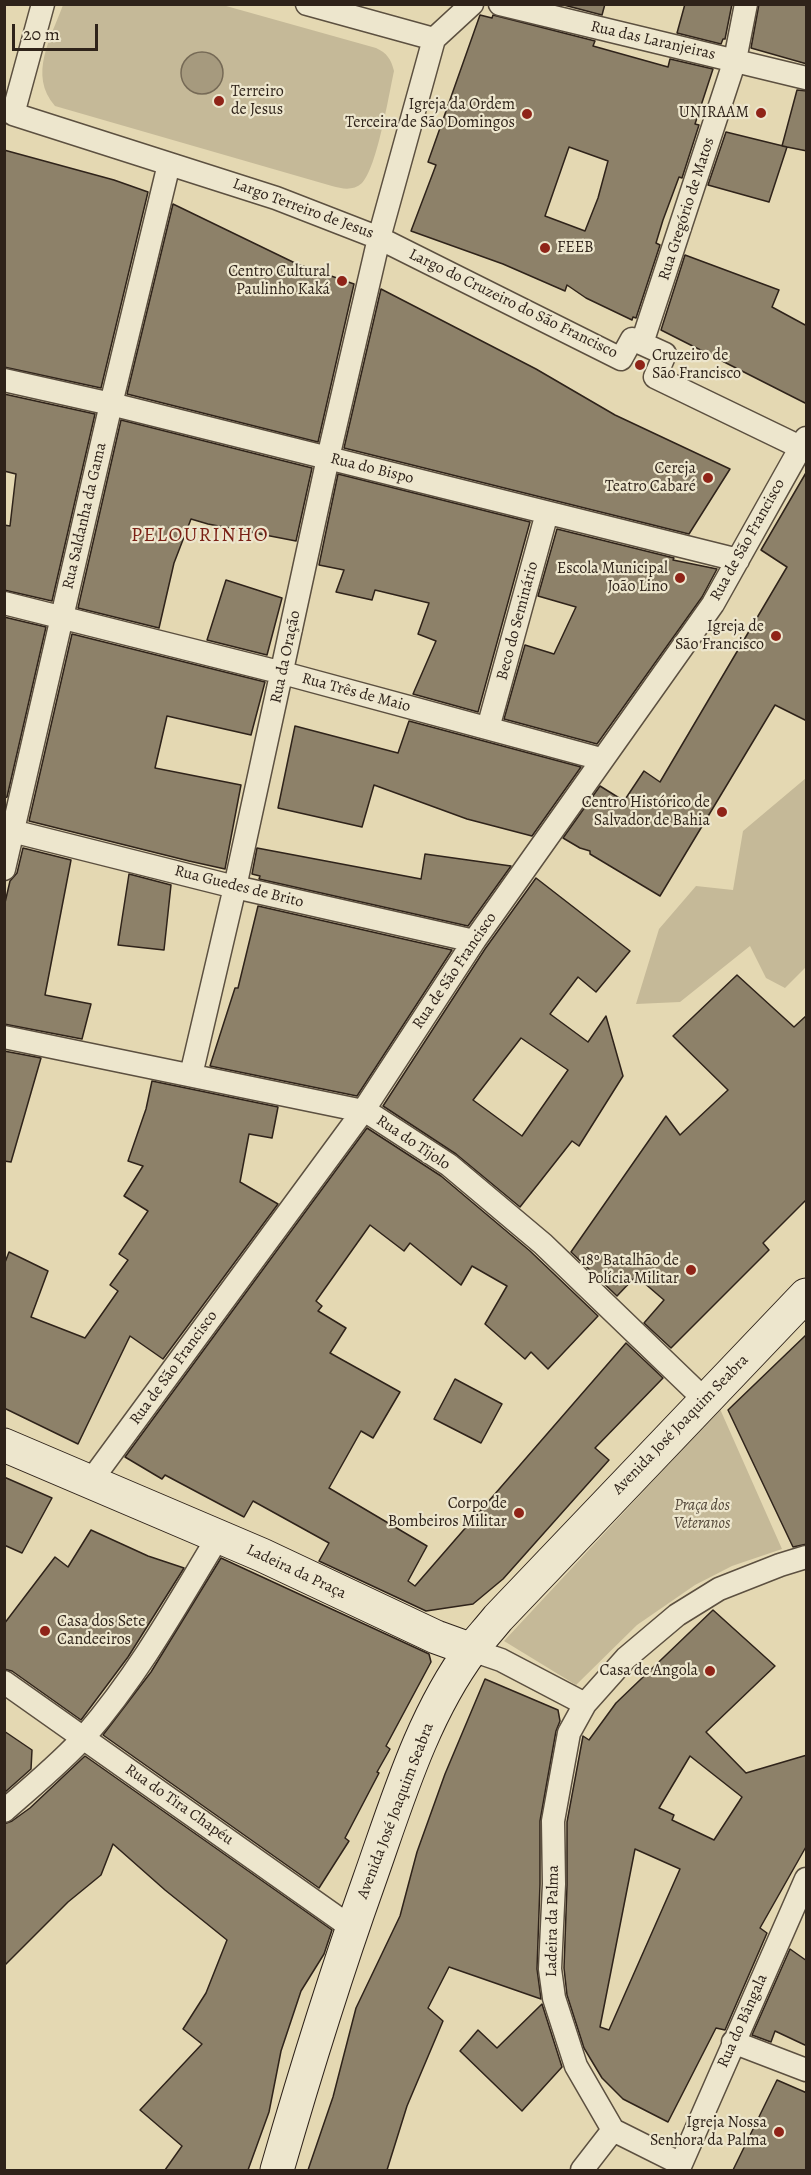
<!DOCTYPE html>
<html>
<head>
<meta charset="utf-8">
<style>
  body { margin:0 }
  #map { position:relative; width:811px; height:2175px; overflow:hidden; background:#e4d8b2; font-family:Alegreya,serif }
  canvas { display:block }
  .frame { position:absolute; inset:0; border:6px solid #2f231a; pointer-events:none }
  .scale { position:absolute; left:12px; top:24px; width:86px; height:27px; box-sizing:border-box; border:3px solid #2f231a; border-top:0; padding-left:8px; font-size:18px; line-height:21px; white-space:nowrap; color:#2f231a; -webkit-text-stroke:4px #ede6cd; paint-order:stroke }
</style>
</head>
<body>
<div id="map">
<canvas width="811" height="2175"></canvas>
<div class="frame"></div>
<div class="scale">20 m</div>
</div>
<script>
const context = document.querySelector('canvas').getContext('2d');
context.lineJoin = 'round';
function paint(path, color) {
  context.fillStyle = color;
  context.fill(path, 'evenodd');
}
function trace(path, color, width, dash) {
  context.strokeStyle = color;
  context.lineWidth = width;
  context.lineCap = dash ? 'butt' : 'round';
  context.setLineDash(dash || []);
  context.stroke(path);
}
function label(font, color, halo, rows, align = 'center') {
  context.font = font + ' Alegreya,serif';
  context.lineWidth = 4.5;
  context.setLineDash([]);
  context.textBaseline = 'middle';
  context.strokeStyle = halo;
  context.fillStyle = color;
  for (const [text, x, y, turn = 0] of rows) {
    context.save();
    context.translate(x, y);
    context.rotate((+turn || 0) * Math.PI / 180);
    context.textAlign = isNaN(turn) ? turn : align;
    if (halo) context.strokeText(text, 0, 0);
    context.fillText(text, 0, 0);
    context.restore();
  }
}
paint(new Path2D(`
  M219,4l157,44c11,5 15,11 18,23 -5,23 -17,97 -32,112 -9,8 -19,6 -30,3l-277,-80c-27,-31 -4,-68 8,-101z
  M806,778v189l-21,21 -19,-10 -16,-32 -70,56 -44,2 23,-75 37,-43 37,4 10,-59z
  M720,1409l62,140 -50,17 -37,19 -58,40 -61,60 -72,-44z`), '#c5b998');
const water = new Path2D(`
  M181 73a21 21 0 1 1 42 0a21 21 0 1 1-42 0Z`);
paint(water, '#a69a7e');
trace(water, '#766a56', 1.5);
const building = new Path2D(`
  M560,4h45l-3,11z
  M685,4h47l-7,35h-2l-2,5 -44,-11z
  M759,4h48v60l-56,-16z
  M480,15l12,3 1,-3 102,26 -2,5 75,21 2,-8 43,10 -18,55 4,1 -17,53 -3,-1 -16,43 -7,23 4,2 -24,73 -3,-1 -1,3 -46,-22 -19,-13 -2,6 -62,-27 -92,-33 25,-66 -8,-3zM569,147l39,14 -10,37 -13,33 -40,-15z
  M797,90l10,1v60l-25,-5z
  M726,132l61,15 -18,55 -61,-17z
  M4,150l110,30 34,12 -47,196 -97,-21z
  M173,204l124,60 57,20 -36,158 -191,-48z
  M685,255l94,35 -7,17 35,19v78l-146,-74z
  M381,289l155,80 79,46 115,54 -41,65 -345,-86z
  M4,394l91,20 -43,187 -48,-11v-65l6,1 6,-52 -12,-3z
  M121,420l191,48 -16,73 -88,-17 -17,-5 -17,44 -15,65 -81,-20z
  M807,471v250l-32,-16 -115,191 -70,-42v-3l-10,-3 -17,-10 37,-52 24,15 20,-30 16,11 127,-215 -26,-17z
  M338,474l192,48 -52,190 -65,-18 23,-53 -18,-7 11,-31 -54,-13 -3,10 -36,-8 8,-22 -25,-5z
  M557,529l117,29 -1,2 44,9 -15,28 -105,147 -93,-25 21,-74 29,9 22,-47 -38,-11z
  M226,580l56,18 -15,57 -60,-15z
  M4,617l42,10 -39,170 -3,1z
  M72,634l193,48 -14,53 -84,-19 -12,52 86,17 -16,84 -36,-8 -160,-40z
  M409,721l172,46 -49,69 -65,-17 -93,-34 -12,42 -84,-19 17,-82 103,27z
  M23,848l48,12 -26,135 46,9 -9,35 -78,-15v-117l6,-26 7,-8z
  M257,848l164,31 4,-25 86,12 -43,60 -209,-47 1,-3 -8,-2z
  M129,874l42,11 -7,65 -46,-5z
  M536,878l94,73 -34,41 -18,-15 -28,37 38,28 18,-26 17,60 -44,70 -7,-5 -52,66 -64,-53 -73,-48 102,-157zM521,1038l47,32 -46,66 -49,-36z
  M258,906l194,44 -95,146 -147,-30 25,-78h3z
  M737,975l57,52 13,-12v184l-44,44 6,7 -98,98 -27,-25 20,-23 -28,-24 -19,20 -46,-44 95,-136 14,19 48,-45 -55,-54z
  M4,1051l37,7 -30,104 -7,-1z
  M152,1081l126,26 -6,31 -23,-4 -9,48 38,22 -115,155 -33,-23 -52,108 -74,-36v-143l5,-13 39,19 -17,46 54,21 33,-47 -8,-6 18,-25 -9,-6 29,-43 -24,-15 19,-30 -15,-5 18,-52z
  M367,1128l74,48 89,75 68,65 -50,53 -17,-17 -6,7 -40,-35 22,-38 -35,-20 -11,19 -51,-42 -6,8 -34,-26 -54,76 6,5 -4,5 28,17 -16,25 70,39 -27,46 -12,-7 -32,57 98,58 -19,35 7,5 211,-243 37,35 -68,70 14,12 -106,119 -30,25 -47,7 -107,-50 10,-18 -76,-42 -9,16 -79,-42 -3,4 -37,-22z
  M807,1334v210l-14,3 -65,-137z
  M455,1379l47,25 -21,39 -47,-24z
  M4,1477l48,21 -30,55 -18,-8z
  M91,1530l57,26 36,12 -56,89 -47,63 -69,-49 -8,-2v-45l51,-67 13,10z
  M221,1558l208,96 2,8 -45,84 4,3 -13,23 2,1 -34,65 4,3 -30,47 -216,-153 48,-63z
  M713,1610l62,56 -69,66 40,41 61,-18v90l-47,83 7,5 -42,97 -9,-2 -48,94 -45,-23 -21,-21 -18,-30 -17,-53 -3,-27 3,-83v-63l16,-86 6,4 27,-37zM690,1756l52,41 -28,43 -42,-20 2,-5 -15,-7zM635,1849l45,20 -71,161 -9,-3z
  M485,1679l73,31 2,11 -4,10 -16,90v63l-3,85 4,30 -92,-32 -21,41 15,13 -36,85 -20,64h-79l25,-73 23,-89 44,-92 17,-64 28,-78z
  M4,1731l28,19 -1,19 -27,24z
  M85,1756l247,174 -8,24 -23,37 -20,60 -12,61 -21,58h-83l17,-24 -42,-36 62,-66 -19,-15 23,-36 21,-53 -62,-50 -52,-46 -12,31 -33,27 -64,64v-142l8,-3 18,-13z
  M790,1949l17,12v85l-32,-15 -4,11 -19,-7z
  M542,2004l20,63 -40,44 -62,-60 18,-21 19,18z
  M777,2080l30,13v77h-74z`);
paint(building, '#8d8169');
trace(building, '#2f231a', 1.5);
const street = new Path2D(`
  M43,4l-30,110 263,84 103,40 242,121 11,-20 33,15 -10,23 145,70
  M500,4l306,74
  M434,39l38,-35
  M642,343l93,-283 11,-56
  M4,380l107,24 627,156
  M4,603l279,70 318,86
  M488,728l59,-215
  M4,829l231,58 239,54
  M4,869l107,-465 58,-240
  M4,1037l359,74 9,4 77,50 94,79 162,156
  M191,1075l44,-188 93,-429 51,-220 55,-199 -127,-35
  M90,1482l273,-371 111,-170 239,-337 93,-166
  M472,1650l29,10 84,44
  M4,1682l348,246
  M4,1811c27,-24 58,-49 81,-75 53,-61 92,-131 133,-199
  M733,2042l73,28
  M613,2130l-37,-64 -22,-68 -4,-29 4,-85 -1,-63 16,-88 16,-29 41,-46 51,-43 42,-26 61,-24 26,-8
  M613,2130l68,34 -3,6
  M681,2164l125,-285
  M582,2170l31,-40`);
const secondary = new Path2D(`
  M4,1445l258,110 174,82 36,13
  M277,2170c28,-97 58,-194 92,-289 28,-79 53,-165 103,-232 9,-11 18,-21 26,-31l308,-323`);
trace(street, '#5c5040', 25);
trace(secondary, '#2f231a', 35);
trace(street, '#ede6cd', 22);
trace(secondary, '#ede6cd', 33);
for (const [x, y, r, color] of [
  [219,101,6,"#8f2418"],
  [761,113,6,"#8f2418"],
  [527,114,6,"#8f2418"],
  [545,248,6,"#8f2418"],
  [342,281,6,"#8f2418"],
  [640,365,6,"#8f2418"],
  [708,478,6,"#8f2418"],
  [680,578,6,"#8f2418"],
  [776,636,6,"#8f2418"],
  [722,812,6,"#8f2418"],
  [691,1270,6,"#8f2418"],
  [519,1513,6,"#8f2418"],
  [45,1631,6,"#8f2418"],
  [710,1671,6,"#8f2418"],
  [779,2132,6,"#8f2418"]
]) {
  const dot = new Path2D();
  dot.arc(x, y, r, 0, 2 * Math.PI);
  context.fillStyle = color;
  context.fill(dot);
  trace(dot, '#ede6cd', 2);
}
label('16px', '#2f231a', '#ede6cd', [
  ["Rua das Laranjeiras",653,41,13],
  ["Largo Terreiro de Jesus",303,209,20],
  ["Rua Gregório de Matos",687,209,-72],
  ["Largo do Cruzeiro do São Francisco",513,304,26],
  ["Rua do Bispo",372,469,14],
  ["Rua Saldanha da Gama",85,516,-77],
  ["Rua de São Francisco",748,540,-61],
  ["Beco do Seminário",518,621,-75],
  ["Rua da Oração",286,657,-78],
  ["Rua Três de Maio",356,693,15],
  ["Rua Guedes de Brito",239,887,14],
  ["Rua de São Francisco",455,971,-56],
  ["Rua do Tijolo",413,1143,34],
  ["Rua de São Francisco",174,1368,-54],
  ["Avenida José Joaquim Seabra",681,1425,-46],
  ["Ladeira da Praça",296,1572,25],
  ["Rua do Tira Chapéu",179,1805,35],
  ["Avenida José Joaquim Seabra",396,1811,-69],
  ["Ladeira da Palma",553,1921,-89],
  ["Rua do Bângala",743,2021,-66]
]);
label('16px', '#2f231a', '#ede6cd', [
  ["Terreiro",231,92,"left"],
  ["de Jesus",231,110,"left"],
  ["Igreja da Ordem",515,105],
  ["Terceira de São Domingos",515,123],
  ["UNIRAAM",749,113],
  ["FEEB",557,248,"left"],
  ["Centro Cultural",330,272],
  ["Paulinho Kaká",330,290],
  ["Cruzeiro de",652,356,"left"],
  ["São Francisco",652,374,"left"],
  ["Cereja",696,469],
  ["Teatro Cabaré",696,487],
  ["Escola Municipal",668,569],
  ["João Lino",668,587],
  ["Igreja de",764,627],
  ["São Francisco",764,645],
  ["Centro Histórico de",710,803],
  ["Salvador de Bahia",710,821],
  ["18º Batalhão de",679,1261],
  ["Polícia Militar",679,1279],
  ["Corpo de",507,1504],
  ["Bombeiros Militar",507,1522],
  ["Casa dos Sete",57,1622,"left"],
  ["Candeeiros",57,1640,"left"],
  ["Casa de Angola",698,1671],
  ["Igreja Nossa",767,2123],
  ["Senhora da Palma",767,2141]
], 'right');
label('italic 16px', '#54483a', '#ede6cd', [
  ["Praça dos",702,1506],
  ["Veteranos",702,1524]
]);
context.letterSpacing = '1.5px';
label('20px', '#7a1f14', '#ede6cd', [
  ["PELOURINHO",200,536]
]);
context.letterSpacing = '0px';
</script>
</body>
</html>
